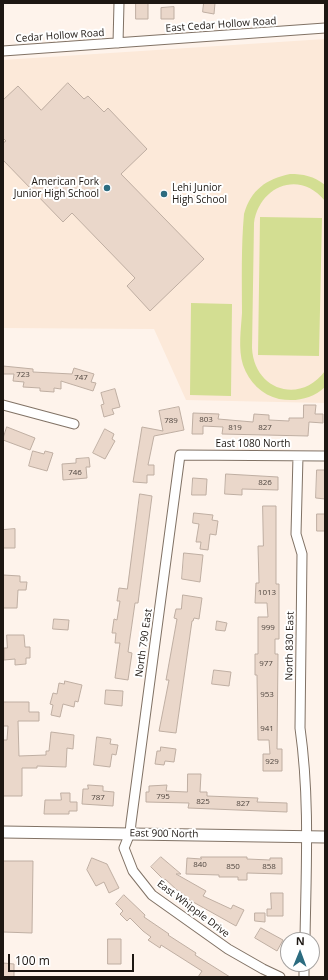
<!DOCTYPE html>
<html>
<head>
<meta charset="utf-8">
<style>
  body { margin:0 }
  #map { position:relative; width:328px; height:980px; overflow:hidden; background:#fef3eb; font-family:"Open Sans",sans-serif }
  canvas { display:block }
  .frame { position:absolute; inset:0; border:4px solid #1d1712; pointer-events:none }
  .north { position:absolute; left:280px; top:932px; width:40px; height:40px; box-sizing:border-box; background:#fff; border:1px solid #a5a2a0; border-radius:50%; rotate:1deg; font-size:11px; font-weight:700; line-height:16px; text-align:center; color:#1d1712 }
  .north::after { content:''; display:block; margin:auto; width:14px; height:18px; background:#2c6c80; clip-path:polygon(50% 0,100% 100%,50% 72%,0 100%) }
  .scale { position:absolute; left:8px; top:954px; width:126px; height:18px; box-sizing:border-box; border:2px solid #1d1712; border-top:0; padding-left:5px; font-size:12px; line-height:14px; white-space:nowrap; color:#1d1712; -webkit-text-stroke:3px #fff; paint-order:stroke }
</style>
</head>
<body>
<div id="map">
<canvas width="328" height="980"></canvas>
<div class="frame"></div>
<div class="north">N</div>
<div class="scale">100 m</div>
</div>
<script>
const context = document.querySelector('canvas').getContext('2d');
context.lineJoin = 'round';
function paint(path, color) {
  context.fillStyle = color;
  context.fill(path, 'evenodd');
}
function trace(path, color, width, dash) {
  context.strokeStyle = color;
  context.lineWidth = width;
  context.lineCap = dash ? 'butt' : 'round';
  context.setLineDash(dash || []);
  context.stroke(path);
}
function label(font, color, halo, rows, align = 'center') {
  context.font = font + ' "Open Sans",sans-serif';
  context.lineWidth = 4;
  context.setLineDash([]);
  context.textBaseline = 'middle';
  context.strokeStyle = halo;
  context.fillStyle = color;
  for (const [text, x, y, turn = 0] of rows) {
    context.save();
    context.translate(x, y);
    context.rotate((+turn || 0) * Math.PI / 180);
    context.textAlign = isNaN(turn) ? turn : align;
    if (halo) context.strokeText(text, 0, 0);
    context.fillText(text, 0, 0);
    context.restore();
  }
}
paint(new Path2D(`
  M325,39v364l-139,-3 -32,-71 -151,-1v-268z`), '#fce9d9');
paint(new Path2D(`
  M290,174c13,0 24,2 35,11v16c-25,-32 -66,-15 -71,22l-2,125c2,42 48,57 73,23v16c-13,12 -29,15 -46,12 -17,-4 -30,-17 -36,-34 -5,-16 -2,-36 -1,-52 0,-33 -1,-66 2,-99 7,-24 22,-35 46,-40z
  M260,217l62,1 -3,138 -61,-1z
  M191,303l41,1 -1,92 -41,-1z`), '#d3de92');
const building = new Path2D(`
  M136,3h12v16h-12z
  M204,3h11l-1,11 -11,-2z
  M174,7v12h-13v-11z
  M68,83l16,16 4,-3 16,16 4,-4 39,41 -26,25 83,85 -54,52 -23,-25 8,-8 -63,-65 -9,9 -60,-62v-17l3,-2 -3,-3v-38l15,-14 23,24z
  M3,366l30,3v3l39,2 2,-6 20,6 -3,8 5,1 -3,8 -32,-10v8l-7,-1v4l-14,-1v-3l-17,-1 1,-5 -11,-1 1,-7h-11z
  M115,389l5,18 -8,2 2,5 -10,3 -3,-12 3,-1 -3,-11z
  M304,405h12l-1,9h8v9l-14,-1 -1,14 -86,-2 1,-7 -20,-1v8h-11l1,-21 26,1 -1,5 35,3 1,-8 15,1v5l20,1v-3h14z
  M179,407l5,23 -30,6 -6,29h6v10h-7v8l-14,-1 9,-55 21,4 -4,-20z
  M7,427l28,11 -5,12 -27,-10z
  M105,429l9,5 -2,5 3,2 -10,18 -12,-6z
  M33,451l11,3 1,-3 8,2 -6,18 -18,-5z
  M89,458l1,9h-4l1,11 -24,2 -1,-16 14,-1v-4z
  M317,470h8v29l-9,-1z
  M226,474l52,3v13l-36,-1v6l-17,-1z
  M193,478l14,1 -1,16h-14z
  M140,494l12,2 -14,107h-3l-7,49 4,1 -4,27 -13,-2 5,-35h-5l1,-10h-4l2,-14 3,1 3,-19h-3l2,-13 8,1z
  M263,506h13v78h3v55h-4v15h3l-1,95h5v22h-19v-17h7l-1,-14h-11l-1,-65h-2v-21h3v-37h10l-1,-14h-12l1,-20h3l-1,-37h5z
  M194,513l19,2 -1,5 6,1 -2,14 -6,-1 -2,16 -8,-1 1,-7h-5l3,-18 -6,-1z
  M317,514h8v17h-8z
  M15,529v19h-12v-18z
  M184,553l19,2 -3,27 -18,-3z
  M3,575l17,1v6h7l-1,8h-8l-1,18h-14z
  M183,595l19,3 -3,21 -5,-1 -1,3h-1l-16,112 -17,-2 10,-51h-3l11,-61 -3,-1 2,-9h5z
  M54,619l15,1 -1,10 -15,-1z
  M217,621l10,2 -2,8 -9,-1z
  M7,635h17l1,12h5v11h-4v6l-11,1v-6l-11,1v-12h3z
  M214,670l17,2 -2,14 -17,-2z
  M65,681l17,4 -4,17 -3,-1 -1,6 -11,-3 -3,13 -9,-2 2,-10 -3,-1 3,-11 4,1 2,-11 5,1z
  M106,690l17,1 -1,15 -17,-2z
  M3,702h26v10h10v9h-21l1,35 27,-1v-4h3l2,-19 23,3 -1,14 -6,-1 -1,19 -29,-1v2h-15v28h-19v-56h4l1,-14h-5z
  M97,737l14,2 -1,5 8,1 -2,10 -4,-1 -2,13 -16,-2z
  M161,747l15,2 -2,13 -9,-1 -1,4 -9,-1 2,-13h3z
  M188,774h13l-1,18h7v4l51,2 -1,4 30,1v9l-99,-4 1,-5 -43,-1v-10h3v-6l18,-1 -1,6 21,1z
  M88,785l15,1v5l11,1 -1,14 -31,-2 1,-15h5z
  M61,793h9v9h7v9h-8v3h-25l1,-14h16z
  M161,857l20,17h-5l30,17 -3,5 28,13 2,-4 11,5 -8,16 -50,-28 1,-1 -10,-7 -12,-11 -1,1 -13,-13z
  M201,857h46v2l23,1v-2h12v16l-35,-1v7h-9v-3h-19v-2l-33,-1 1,-16 14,1z
  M92,858l15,6 12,24 -10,5 -5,-11 -8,4 -9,-16z
  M3,861h30l-1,72 -29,-1z
  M271,893h12v23h-16v-7h4z
  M124,895l21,20 -1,2 25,17 -1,1 28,18 -1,2 35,22h-32l4,-6 -41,-26 -1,3 -12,-8 3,-3 -8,-6 -13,-13 -3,3 -7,-7 3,-3 -7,-7z
  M255,913h10v9l-10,-1z
  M261,928l22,12 -6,11 -22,-13z
  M108,939h13v25h-13z
  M3,963l11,1v13h-11z`);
paint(building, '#ead7ca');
trace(building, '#bfaea2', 1);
const minor = new Path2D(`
  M118,43l1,-40
  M3,51l322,-23
  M3,405l71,19
  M298,456l-2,78 6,20 -2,174c10,71 6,141 5,212
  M280,977l-17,-8 -35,-20 -76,-54 -19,-24 -9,-23 6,-15 1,-10 49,-368 145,1
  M304,977v-13`);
const tertiary = new Path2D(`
  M3,832l322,5`);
trace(minor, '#817265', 11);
trace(tertiary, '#817265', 13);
trace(minor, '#fff', 9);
trace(tertiary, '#fff', 11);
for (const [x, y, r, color] of [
  [107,188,4,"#2c6c80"],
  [164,194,4,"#2c6c80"]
]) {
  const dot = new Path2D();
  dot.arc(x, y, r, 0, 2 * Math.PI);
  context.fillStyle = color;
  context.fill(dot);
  trace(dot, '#fff', 1.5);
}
label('8px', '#504740', null, [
  ["723",23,375],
  ["747",81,378],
  ["803",206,420],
  ["789",171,421],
  ["819",235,428],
  ["827",265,428],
  ["746",75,473],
  ["826",265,483],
  ["1013",267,593],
  ["999",268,628],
  ["977",266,664],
  ["953",267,695],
  ["941",267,729],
  ["929",272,762],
  ["795",163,797],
  ["787",98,798],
  ["825",203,802],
  ["827",243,804],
  ["840",200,865],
  ["850",233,867],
  ["858",269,867]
]);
label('10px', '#1d1712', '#fff', [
  ["East Cedar Hollow Road",221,25,-4],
  ["Cedar Hollow Road",60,36,-4],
  ["East 1080 North",253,444],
  ["North 790 East",144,643,-82],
  ["North 830 East",290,646,-89],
  ["East 900 North",164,834,1],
  ["East Whipple Drive",193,909,37]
]);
label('10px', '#1d1712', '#fff', [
  ["American Fork",99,182],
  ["Junior High School",99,194],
  ["Lehi Junior",172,188,"left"],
  ["High School",172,200,"left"]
], 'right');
</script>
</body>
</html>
